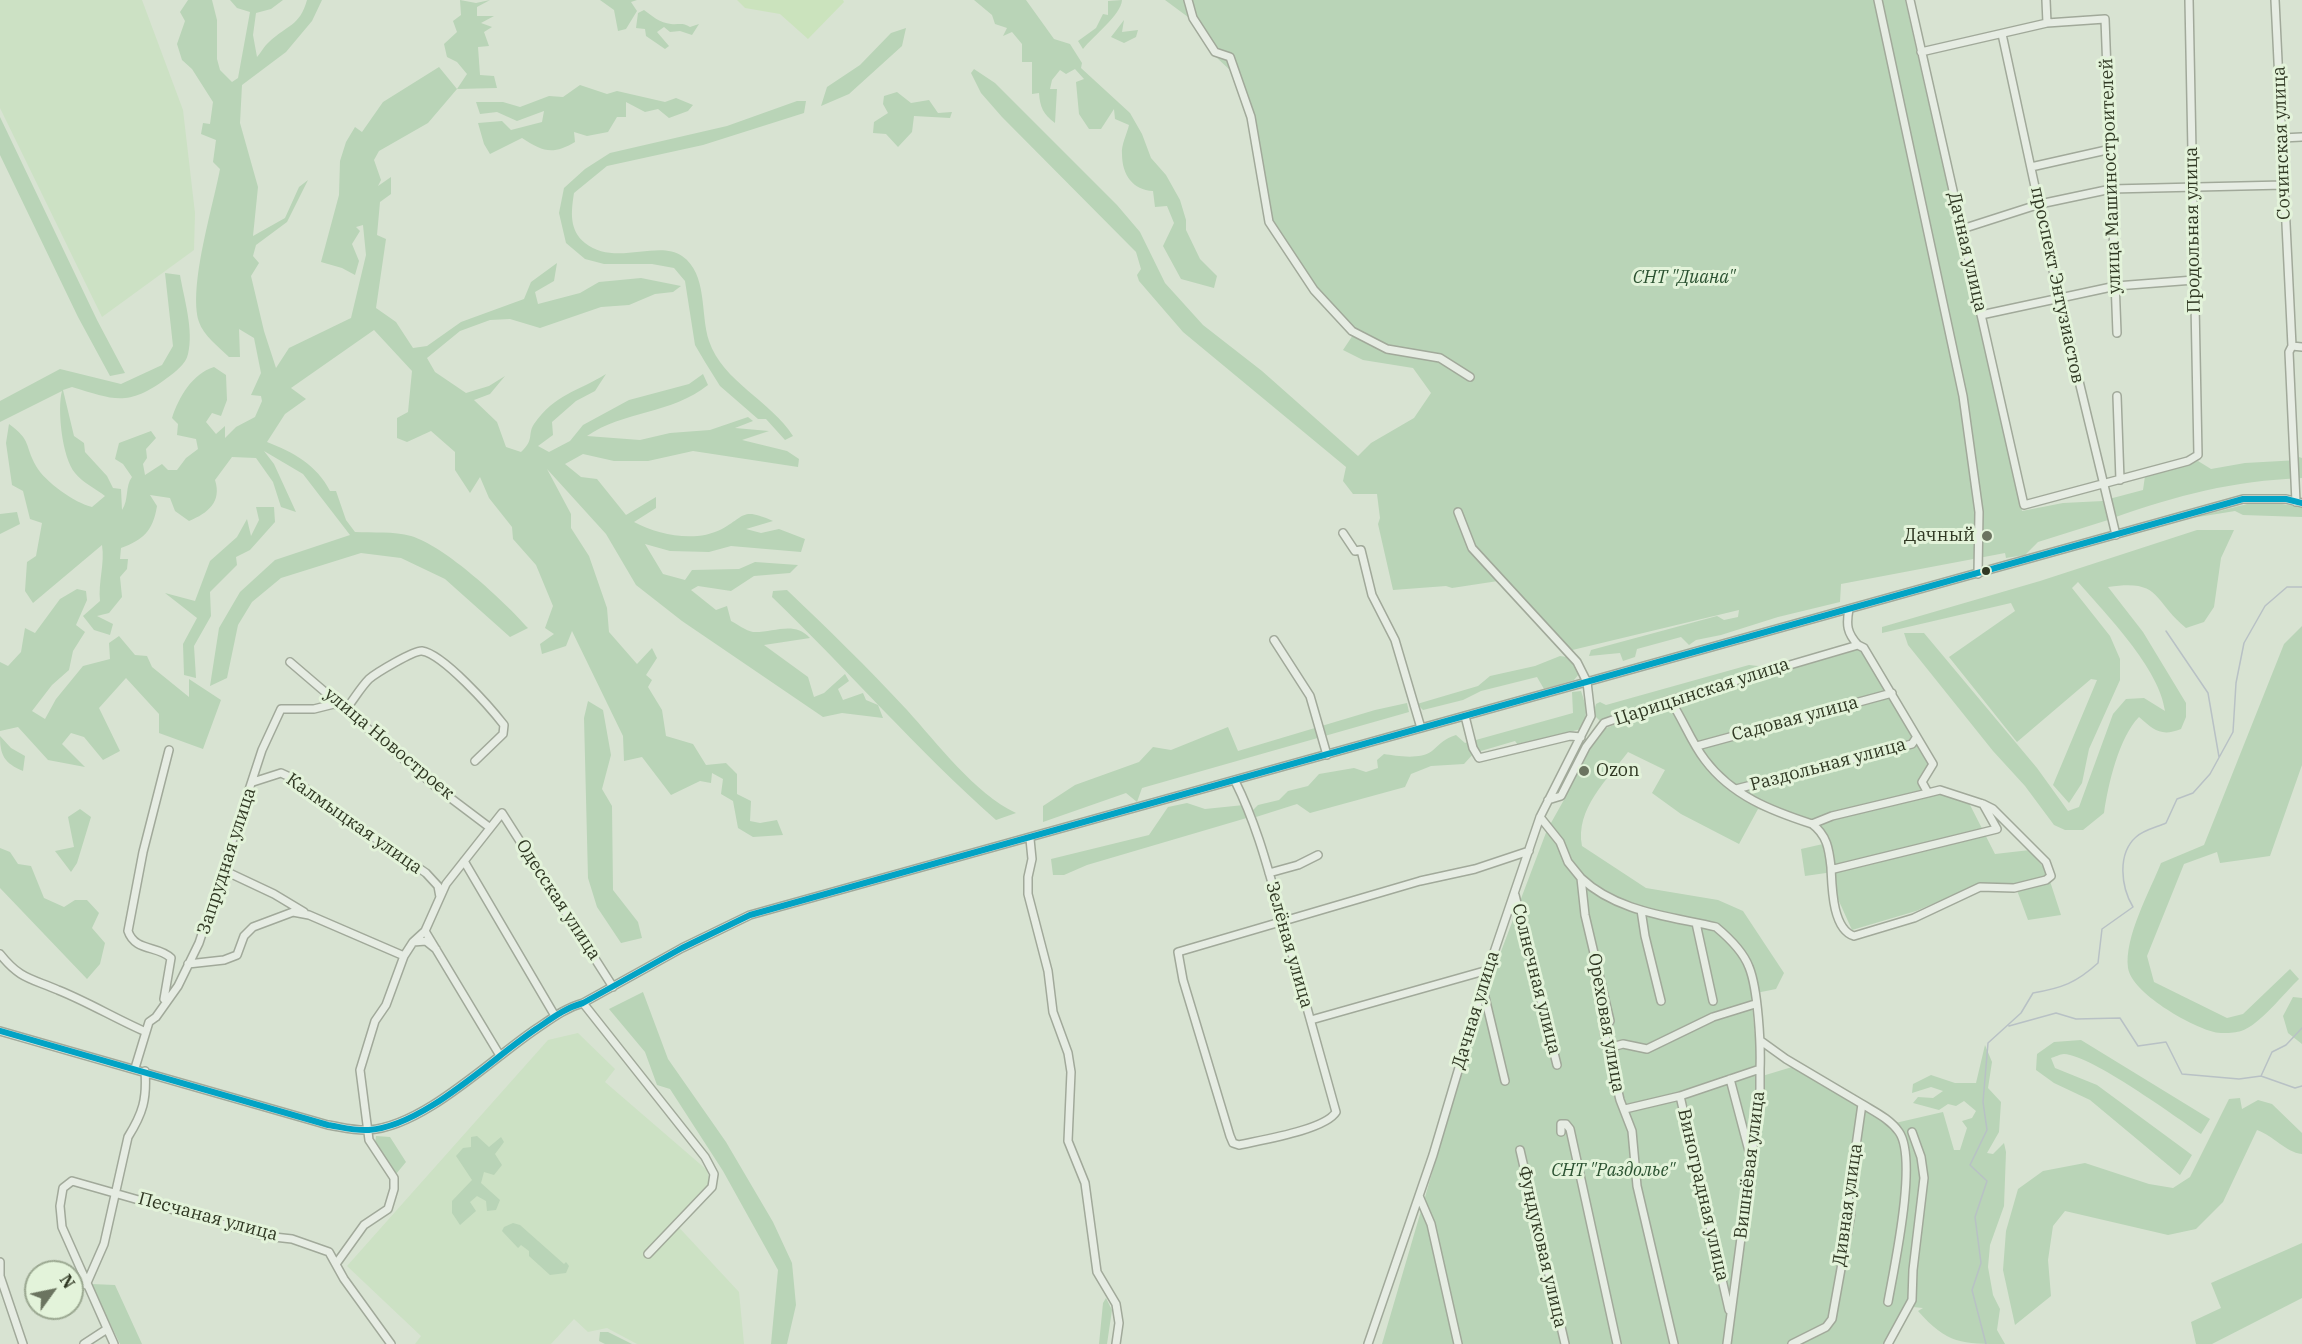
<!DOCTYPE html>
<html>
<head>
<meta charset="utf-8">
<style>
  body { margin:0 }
  #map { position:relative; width:2302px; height:1344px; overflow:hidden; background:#d8e3d2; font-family:"IBM Plex Serif",serif }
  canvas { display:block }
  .north { position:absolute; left:24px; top:1260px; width:60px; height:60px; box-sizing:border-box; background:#e3f3da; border:2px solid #9ba891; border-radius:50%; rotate:57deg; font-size:16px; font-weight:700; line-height:24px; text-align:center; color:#303823 }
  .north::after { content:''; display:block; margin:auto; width:21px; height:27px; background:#6b7460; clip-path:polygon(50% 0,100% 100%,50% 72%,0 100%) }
</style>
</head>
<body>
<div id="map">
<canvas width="2302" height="1344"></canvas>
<div class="north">N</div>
</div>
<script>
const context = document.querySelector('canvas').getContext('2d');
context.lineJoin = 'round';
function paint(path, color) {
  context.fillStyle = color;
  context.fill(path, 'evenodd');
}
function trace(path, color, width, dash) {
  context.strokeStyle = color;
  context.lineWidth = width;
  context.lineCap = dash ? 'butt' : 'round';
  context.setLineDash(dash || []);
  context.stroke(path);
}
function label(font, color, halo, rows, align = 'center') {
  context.font = font + ' "IBM Plex Serif",serif';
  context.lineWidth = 6;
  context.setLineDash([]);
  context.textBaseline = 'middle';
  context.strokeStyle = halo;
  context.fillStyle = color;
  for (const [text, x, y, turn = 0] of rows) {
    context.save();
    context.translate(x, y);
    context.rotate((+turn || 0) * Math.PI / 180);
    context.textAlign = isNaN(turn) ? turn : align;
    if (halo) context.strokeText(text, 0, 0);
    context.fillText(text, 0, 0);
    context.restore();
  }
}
paint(new Path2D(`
  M0,0h142l41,110 12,103 -1,37 -92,67 -102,-209z
  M578,1033l37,36 -10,13 102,88 3,12 -37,39 66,71 5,52h-107l-30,-16 -19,4 -14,-13 -23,25h-136l6,-8 -74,-70 201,-226z`), '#cce1c4');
paint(new Path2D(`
  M188,0h24l5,20v39l3,11 12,12 6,-4 12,-66 -13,-4 -7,-8h53l-12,9 -15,4 -3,22 4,22c4,-4 7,-11 12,-15 18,-17 31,-16 38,-42h15l-10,21 -26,31 -44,33 -2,38 18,64 -5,49 32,-18 14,-31 9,-7 -21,42 -31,23 -3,11 6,7 -8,13 13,55 12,37 13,-20 62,-30 15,-63 -3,-30 -7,2 4,4 -8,13 7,17 -4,14 -13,-7 -21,-6 18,-67 1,-34 6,-19 9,-15 7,5 21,-30 56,-35 18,22 10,-15 -10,-12 -10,-5 -3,-13 13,-12 -4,-11 8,-6 -1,-15 16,3 14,-3 -13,7v9h17l-13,7 11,4 -8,5 5,14 -11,1 2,28 14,1 3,12 -40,1 -29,34 -49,28 -5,9 7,20 -3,6 13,-9v17l-11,8 -3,33 9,4 -10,69 20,14 17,26 14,-2 34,-24 63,-23 7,-17 26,-19 -3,18 -19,11 3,12 42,-11 19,-11 42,-4 40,8 -8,6 -18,2 -26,11 -28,2 -61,21 -30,-9 -20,1 -30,11 -33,27 8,14 31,21 23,-7 16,-10 -15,18 -16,6 23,22 9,25 15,5c14,-13 6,-17 13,-28 21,-30 43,-32 72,-50l-11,17 -19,10 -24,21 1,13 -15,11 11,6 21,-11 13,-16 46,-25 60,-16 14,-10 5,11c-36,29 -85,26 -121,51l53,4 30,-7 40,-3 38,-13 5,4 -18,7 34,3 -27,9 45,11 12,8 -1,8 -105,-16 -45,10h-34l-31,-7 -18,10 16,13 16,2 29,36 30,-18v11l-22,14c25,13 61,21 88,7 23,-13 20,-22 51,-8l-27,8 15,4 18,-4 26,10 -4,13 -70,-6 -22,6 -39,-1 -25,-7 18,30 22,6 7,-10 47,-1 16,-7 43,3 -8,8 -36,3 -23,15 -33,-5 -7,4 25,20 11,-4 4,15c6,3 15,10 22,11 20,1 41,-12 57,6l-46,7 44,32 6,20 10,-4 21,-19 4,7 -11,8 5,11 20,-7 3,7 12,5 5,13 -41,-5 -19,4 -141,-96 -46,-36 -30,-51 -59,-65 24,45v14l18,28 18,52 2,24 28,32 15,-16 5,10 -11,17 6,5 -4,7 14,23 4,26 27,8 13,21 20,-2 11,11v20l14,7 -1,20 10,2 17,-3 6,15 -30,2 -15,-9 -5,-27 -12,-7 2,-15 -11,-6 -1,10 -11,-2 -29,14 -29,-38 -18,4 -1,-25 -51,-105 -6,15 -24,8 -2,-10 14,-10 -9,-6 8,-22 -17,-41 -23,-26 -1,-12 -23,-29 -9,-21 -10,16 -15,-23v-18l-24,-21 -24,11 -10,-4v-20l11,-6 4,-41 -38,-41 -83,58 15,11 -21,15 -18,28c26,10 50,23 63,49h6l10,29 9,12c17,1 39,-1 56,4 34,10 93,65 117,92l-18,9 -65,-58 -44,-21 -40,-5 -80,25 -29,24 -14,23 -11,53 -17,8 9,-58 21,-36 35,-32 75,-25 -47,-61 -39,-23 10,13 22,48 -15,-5 -8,-25 -17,-24 -24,-1 -17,23c7,22 -7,33 -26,41l-14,-10 -5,-13 -20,-3 7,11c-4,25 -14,34 -36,42l-1,11h8l-1,10 -7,8 2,20 -13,16 -12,3 16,8 -3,11 -16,-5 -11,-14 17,-15c-2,-19 5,-37 2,-56l-69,58 -8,-12 2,-29 9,-6 6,-33 -12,-4 -7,-28 -11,-6 -6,-42 3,-19c23,17 15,20 27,42 9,16 39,37 56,41l13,-11c-9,-7 -23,-14 -30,-23 -13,-15 -18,-65 -13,-82l-62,31v-21l60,-32 61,15 41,-19 11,-19 -8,-73 15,2c4,24 14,55 8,79 -2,10 -13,18 -21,24 -39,29 -52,22 -95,9l-9,3 11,46 10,7 1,9 22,24 6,12 8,1 1,21c7,-10 3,-24 10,-33l-9,-13 -8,-5 4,-16 32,-12 5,7 -10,11 1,9 -4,6 2,11 17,-11 6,6h9l9,-12 12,-9 -2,-10 -19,-4 1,-11 -6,-6c7,-21 20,-44 42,-51l12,8 1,25 -6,16 -9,-3 -6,9 10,12 9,-8v12l11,-11 19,-10 7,-16 -1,-5 -10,-1 10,-22 -7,-35 -15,-9 1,28h-11c-10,-10 -26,-22 -30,-35 -11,-35 14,-115 21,-153l-7,-7 3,-22 -15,-6 2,-11 7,1 3,-22 -21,-33 -10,-9 -5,-16 8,-23 -5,-9z
  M600,0h37l-6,2 6,9 -11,18 -8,2 -4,-21z
  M974,0h52l28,39 16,5 12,19 -1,5 49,45 12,21 9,24 15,17 14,25 6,20v10l14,29 17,17 -3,12 -33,-9 -18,-33 11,-23 -7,-17 -12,1 -2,-16c-20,-1 -31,-16 -31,-37 -1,-9 5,-20 7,-29l-14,-6 -1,-10 -13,20h-12l-10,-15 -3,-32 8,-3 -9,-10 -9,5 -6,-4 -8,10 -2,9h7l-2,34c-12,-9 -15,-16 -16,-30l-7,1v-32h-10v-18l-10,-12 -9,4 4,-8 -12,-4 -3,-9z
  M1122,0c-1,15 -29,36 -39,49l-5,-8 18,-13 7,-14 5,1v-14z
  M1165,0h740l117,511 41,-8 40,-2 5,19 -70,22 -13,13 -19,3 -1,-5 -164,31 -1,18 -62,15 -57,18 -25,5 -7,5 -8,-8 -44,12 -2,8 -12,4 -3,-8 -31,3 2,-6 126,-34 7,4 14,-3 1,-7 -175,42 -66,-71 -46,7 -6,-2 -53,4 -15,-66 2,-6 -3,-24h-24l-10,-13 3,-14 -163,-135 -44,-51 -2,-6 4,-6 -5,-17 -134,-135 -21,-24 -10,-20 3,-4 21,14 122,122 23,27 25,51 38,42 59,46 96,85 13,-13 43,-25 17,-25 -18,-25 -50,-8 -20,-10 10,-15 -43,-46 -44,-65 -15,-92 -20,-61 -15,-14 -28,-40z
  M644,10c8,6 16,13 27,14 8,1 11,-2 19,3l9,-3 -7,11 -12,-4 -10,1 -6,-5 -7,5 12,14 -4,3 -19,-13 -1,-7 -9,-1 2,-15z
  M1124,20l-2,12 16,-2 -2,7 -12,6 -13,-6z
  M906,28l-4,18 -53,48 -28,12 6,-19 33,-22 31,-32z
  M580,85l27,9 10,-3 48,11 11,-4 17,7 -5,6 -19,7 -11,-9 -13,3 -19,-10v15h-9l-9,15 -21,4 -13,-4 1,10c-22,13 -32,10 -53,-4l-32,16 -6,-10 -6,-21 24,-2 9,9 31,-8 2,-11 -27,10 -20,-9 -17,2 -4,-12h27l17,5 29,-11 14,1z
  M897,92l14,11 18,-3 9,13 14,-1 -2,6 -36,-2 -2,16 -14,15 -12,-13 -13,-1 1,-11 14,-9 -5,-9 1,-8z
  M797,101h9l-2,12 -101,32 -96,21 -33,27c-3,19 -5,37 11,50 30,24 73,-4 97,13 26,18 18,58 27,85 14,41 62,60 84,95l-8,4 -19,-21h-8l-38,-33 -15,-24 -10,-17 -10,-64 -11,-13 -22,-4h-48l-19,-5 -19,-16 -7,-30 5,-25 21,-19 25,-16 117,-27z
  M0,117l97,203 28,53 -15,3 -32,-59 -78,-162z
  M2299,457l3,1v20c-70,3 -124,17 -189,40l-4,-19 34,-9 2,-14 53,-15 13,8 34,-6 54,-3z
  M2269,502l33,5v10l-59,-2 -8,-4 -43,7 55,-14z
  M256,507h18l1,15 -25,28 -14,7 1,8 -27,27 1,24 -17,30 2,32 -12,-3 -1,-31 14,-26 -32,-25 30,8 15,-40 27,-24 10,-18 4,17 8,-16z
  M17,512l3,12 -20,10v-20z
  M2197,530h37l-13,28 -7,49 -10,15 -18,6c-34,-28 -24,-49 -78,-41l35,45 43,71v14l-5,12c-20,8 -27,1 -42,-12 -20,20 -31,68 -35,96l-21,17h-18l-11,-5 -29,-39 -32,-35 -85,-106 -4,-12h20l113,135 31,43 11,-4 34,-93 13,-15 18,-1 21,13c-5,-42 -59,-97 -87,-129l-6,6 38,48 10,23v21l-31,69 -7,34 -13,20 -16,-18 44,-105 -6,-1 -74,63 -68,-85 66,-46 -4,-8 -129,30v-6l158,-46z
  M77,589l9,2 1,9 -11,25 9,7 -12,19 -4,19 -17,15 -20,26 13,8 11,-20 27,-33 27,-7 -1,-16 10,-7 16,19 12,1 5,11 37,30v-18l32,21 -18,49 -44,-16v-19l-33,-36 -27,30 21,43 -17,9 -19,-23 -13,-4 -9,11 23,23 -37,-7 -30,-33 -18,4v-69l8,4 13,-14 4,-24 10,5 25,-34z
  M787,590c41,39 81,78 120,120 30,33 68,84 109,103l-20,7c-79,-70 -148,-150 -224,-223l1,-6z
  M2302,626v139l-32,91 -50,7 -3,-11 -33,12 -37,92 7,26 73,36 16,-4 47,-45 9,10c-14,13 -40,47 -58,52 -6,2 -21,3 -27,1 -24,-6 -82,-39 -86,-64 -4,-31 22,-77 33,-105l43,-18 80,-201z
  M1863,648l69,119 -13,11 9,17 15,-3 25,9 27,53 35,-4 17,22 14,43 -33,5 -13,-35 -45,3 -54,23 -64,19 -14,-31 -5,-27 -28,4 -4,-27 22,-5 -13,-18 -52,-17 -19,35 -58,-30 -29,-21 13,-23 -37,-18c-21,28 -53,57 -46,94l64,42 72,12 25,11 41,62 -8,16 -25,5 8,83 33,-10 99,57 52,-12 11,38h6l7,-22 -5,-7 10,-3 4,-7 -12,-10 -8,5 -8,-2 -9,6 -26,-7 5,-6 15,1 10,-7 -12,-4 -19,6 1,-9 18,-9 24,8h21l9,-38 7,17 -4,26 13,14 -2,30 -12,21 6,1 11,-11 2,9 -2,54 -14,39 -2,22 5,28 7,14 -3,21 8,14c-43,0 -58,0 -87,-33l5,-3 -10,-1 -22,37h-509l101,-345 64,-169 18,-32 8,-21 28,-47 77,-30z
  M1560,656l13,2 6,16 -5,6 -30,9 -7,-12 -56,14 -18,9 -40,10 -6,-6 61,-18 12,-10 45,-10z
  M1749,665l18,2 -4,5 -162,50 -8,-8 3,-10 4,-2 6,3z
  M1581,691c5,15 8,23 0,38l-63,16 -3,-4 -41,12 -10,11 -33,2 -20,8 -6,13 -95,26 -13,-9 -41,13 -3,-7 5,-5 21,-5 9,-9 20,-5 11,-12 35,-6 12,4 12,-4 -1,-8 7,-6c13,2 36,6 48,-3 9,-8 12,-12 24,-16l9,8 108,-30 -1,-21z
  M588,701l15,9 8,45 -9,34 10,17 1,84 25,32 4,16 -21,5 -24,-36 -9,-29 -4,-160z
  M1407,703l2,9 -267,76 -5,14 -11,-9 -83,29v-16l32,-21 64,-23 14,-15 18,3 57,-23 10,24 137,-41z
  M0,736l11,12 14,8 -2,15c-19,-8 -23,-16 -23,-35z
  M1187,803l18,6 39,-4 6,12 -163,48 -23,10h-11l-2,-16 98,-24 19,-28z
  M80,809l11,8 -14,46 -6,9 -16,-21 19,-4 -6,-30z
  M0,848l10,4 8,12 13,2 13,32 20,9 11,-7h12l12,13 -7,15 13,15 -5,21 -13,15 -87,-91z
  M643,992l25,67 58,83 47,80 19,41 4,42 -9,39h-16l7,-74 -55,-99 -53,-82 -13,-4 -12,-33 -36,-43z
  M2293,997l9,1v46l-14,-11 -5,-17z
  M2081,1040l129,79 -9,15c-27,-18 -108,-78 -137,-80 -4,0 -9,3 -13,4l4,10 42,17 95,70 -12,20 -90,-75 -36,-17 -18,-13 1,-16 17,-12z
  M2240,1098l2,11 16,-9 14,4 30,29v21c-17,-2 -28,-18 -45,-24l-34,72 -27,27 -28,6 -103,-24 -12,15 -5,34 3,36 -36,29 -12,-55 3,-39 12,-42 25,-18 42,-8 64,21 24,4 17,-11 39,-78z
  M376,1136l14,1 16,25 -10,12 -21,-30z
  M477,1136l12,11 12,-10 3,5 -9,12 7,11 -8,10 -10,-3 -3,11 19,17 -4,10 -9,1 -1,-10 -9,-5 -7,6 6,9 -16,14 -8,-12v-12l20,-21 -16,-24 7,-8 8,-1v-10z
  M513,1223l7,2 44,39 2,-2 3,4 -3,7 -16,2 -21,-19v-5l-8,-6 -3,3 -16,-17 2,-4z
  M2302,1243v55l-90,46h-16l-5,-22 30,-14 -10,-25z
  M91,1284l24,1 27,59h-22z
  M1106,1298l6,12 -5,34h-8l4,-41z
  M600,1332h8l24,12h-27l-6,-3z`), '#b9d4b7');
paint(new Path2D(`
  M737,0h106l1,2 -36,37 -28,-25 -35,-6z`), '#cbe3bd');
trace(new Path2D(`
  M2166,631l42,62 11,64
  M2009,1026l47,-13 20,6 44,-1 18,28 28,-4 16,32 57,5 22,-3 11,-24 14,-7 16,-17
  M2261,1076l34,12 7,-2
  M1986,1344l-14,-54 9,-27 -6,-46 12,-36 -17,-16 17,-35 -4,-28 5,-59 33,-30 12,-20c29,-5 43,-10 65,-30l4,-34 31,-22c-12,-20 -16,-53 3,-70 7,-7 21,-10 30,-14l11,-24 16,-6 17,-19 23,-42 3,-49 8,-40 21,-37 22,-19h15`), '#b8c1c5', 1.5);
const minor = new Path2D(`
  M1188,0l5,18 22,34 15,5 21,60 18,105 45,68 38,41 35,18 53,9 30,19
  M1878,0l85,396 16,116 -1,62
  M1910,0l114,505 164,-44 10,-6 -9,-455
  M2046,0l1,23
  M2275,0l17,346 -3,6 7,150
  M2002,34l57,264 57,237
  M1921,52l126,-29 58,-4 12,314
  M2282,138l20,-1
  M2031,167l80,-18
  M1962,229l78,-25 71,-15 173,-4
  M1981,315l135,-29 78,-6
  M2292,346l10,1
  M2117,396l3,84
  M1343,533l12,18 6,-1 11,45 23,45 26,88
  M1274,640l36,56 17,59
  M290,662l146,125 53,40
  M1670,700c13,19 21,42 35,60 27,36 67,51 107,64l20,-8 96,-23 -6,-11 11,-18 -69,-116 -6,-3
  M1465,716l8,32 6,10 91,-22 11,1
  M1697,746l195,-53
  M1235,781c24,48 35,96 50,148 17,61 34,122 51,183 -11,18 -75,28 -97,33l-6,-2 -3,-7 -47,-156 -5,-28 242,-71 55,-12 54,-18
  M253,782l28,-9 13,6 27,22 105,72 12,13 2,11
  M1736,789l176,-45 4,-6
  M1548,800l13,-4 25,-49 18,-24 66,-23 188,-55c-11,-12 -12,-20 -9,-36
  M1540,817l20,25 8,20 13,16 4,37 25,106 -6,10 16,69 12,31 5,55 37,158
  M1812,824c15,11 17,25 19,43l3,2 163,-40 -14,-25 -43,-14 -12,3
  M1030,839l2,20 -4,18v17l20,77 5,41 15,41 3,19 -3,69 17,42 12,89 19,32 3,19 -3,21
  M464,861l91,155
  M1831,867c1,19 1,62 23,69l60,-18 66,-31 34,1 32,-8 5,-4 -5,-14 -53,-53 -10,-5
  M223,870l51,24 30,18
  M1269,873l29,-8 20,-10
  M1581,878c36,34 88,38 135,49 12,10 27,24 33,40 9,22 12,78 11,102
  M1515,895l42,170
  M1641,910l4,26 16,65
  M1696,923l17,78
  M425,931l74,123
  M413,942l12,-11 21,-47 56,-71 111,174
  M0,954c20,25 30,24 58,36 30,12 58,29 88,42
  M188,964l36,-4 13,-5 7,-19 9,-9 40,-15 16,3 95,41 9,-14 13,-1 10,8
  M1484,993l21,88
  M164,999l7,-41c-13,-13 -36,-6 -43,-27l15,-79 26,-102
  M583,1003l122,154 9,17 -2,13 -64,67
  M1311,1020l177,-50
  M0,1031l328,94c13,2 27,6 41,5 55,-4 121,-70 167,-101 15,-10 29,-21 47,-26l99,-55 68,-33 1493,-416h43l16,4
  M1761,1041l25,18 76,45 -14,98 3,11 -19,106 -6,8 -34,17
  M1608,1048l15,-4 24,5 66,-32 42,-13
  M135,1068l14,-46 7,-5 22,-31 21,-43 63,-193 19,-41h33l20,-5 13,4c7,-9 14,-21 22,-29 7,-6 45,-29 53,-28 21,3 68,56 82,74l-1,9 -28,27
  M1730,1079l19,72
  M1680,1096l80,-27v25l-33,250
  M1862,1104c13,8 28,15 37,28 19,27 -5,136 -11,170
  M1625,1109l55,-13 49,214
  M1561,1132v-8h5l4,5 47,215
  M1520,1150l45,194
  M1419,1196l12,28 27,120
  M0,1262v14l23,68
  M336,1264l28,-39 24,-16 6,-20v-11l-25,-38 -9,-70 15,-49 11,-16 18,-49
  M86,1285l18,-41 24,-107c15,-24 19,-38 17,-66
  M84,1344l23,-15
  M114,1344l-52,-117 -2,-21 3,-18 9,-7 193,55 27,3 37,13 15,27 47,65
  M1368,1344l65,-189 55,-185 52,-153 51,-101 -4,-34 -10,-20 -105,-114 -14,-36
  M1888,1344l24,-44 1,-30 11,-92 -3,-21 -9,-25`);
trace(minor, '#a1a99a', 10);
trace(minor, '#e6ece3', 7);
trace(new Path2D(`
  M0,1031l328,94c13,2 27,6 41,5 55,-4 121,-70 167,-101 15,-10 29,-21 47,-26l99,-55 68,-33 1493,-416h43l16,4`), '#02a3c5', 6);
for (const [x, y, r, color] of [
  [1987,536,6,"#6b7460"],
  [1986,571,5,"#303823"],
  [1584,771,6,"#6b7460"]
]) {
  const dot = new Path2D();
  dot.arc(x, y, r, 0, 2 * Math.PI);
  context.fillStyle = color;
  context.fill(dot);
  trace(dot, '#e3f3da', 2);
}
label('18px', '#303823', '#e3f3da', [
  ["Сочинская улица",2282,143,-92],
  ["улица Машиностроителей",2111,176,-92],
  ["Продольная улица",2193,230,-91],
  ["Дачная улица",1967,252,77],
  ["проспект Энтузиастов",2057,285,78],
  ["Царицынская улица",1702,692,-18],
  ["Садовая улица",1795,719,-15],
  ["улица Новостроек",389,744,40],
  ["Раздольная улица",1828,765,-15],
  ["Калмыцкая улица",354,824,35],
  ["Запрудная улица",227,861,-72],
  ["Одесская улица",558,900,57],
  ["Зелёная улица",1289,945,74],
  ["Солнечная улица",1536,979,76],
  ["Дачная улица",1476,1010,-73],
  ["Ореховая улица",1606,1023,80],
  ["Вишнёвая улица",1750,1165,-83],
  ["Виноградная улица",1703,1195,77],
  ["Дивная улица",1848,1205,-82],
  ["Песчаная улица",208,1217,15],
  ["Фундуковая улица",1542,1247,77]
]);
label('italic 18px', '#2b5231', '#e3f3da', [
  ["СНТ \"Диана\"",1684,278],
  ["СНТ \"Раздолье\"",1613,1171]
]);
label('18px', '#303823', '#e3f3da', [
  ["Дачный",1975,536],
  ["Ozon",1596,771,"left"]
], 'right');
</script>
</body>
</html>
